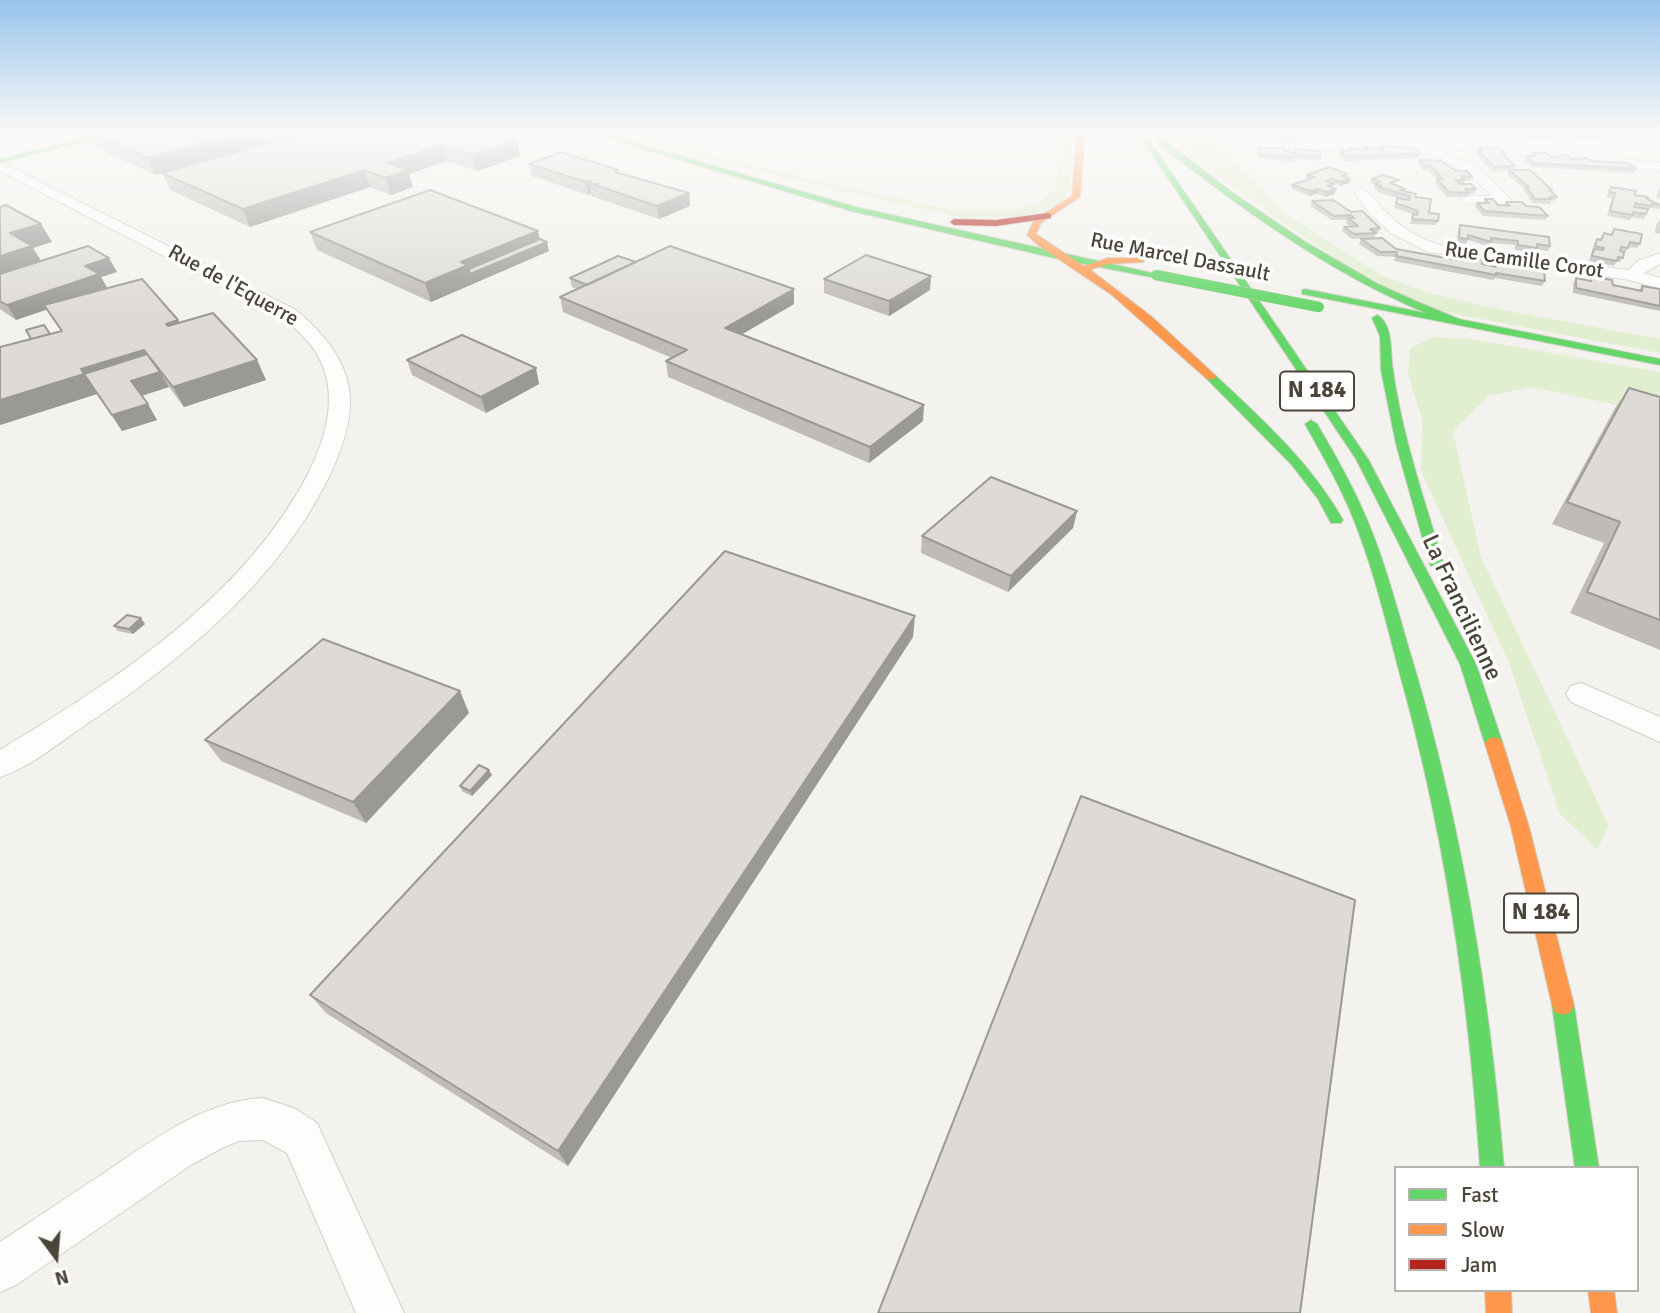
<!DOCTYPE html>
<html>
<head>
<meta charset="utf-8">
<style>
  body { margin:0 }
  #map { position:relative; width:1660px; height:1313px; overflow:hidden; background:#f4f2ee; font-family:Signika,sans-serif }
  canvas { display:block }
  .legend { position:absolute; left:1394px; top:1166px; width:245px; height:126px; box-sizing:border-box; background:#fff; border:2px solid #b7b4b0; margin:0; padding:9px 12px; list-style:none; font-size:21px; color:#4b4439 }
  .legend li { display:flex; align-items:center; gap:14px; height:35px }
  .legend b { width:35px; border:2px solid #b7b4b0 }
  .north { position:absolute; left:21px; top:1222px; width:70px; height:70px; -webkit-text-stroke:5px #fff; paint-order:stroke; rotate:164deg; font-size:19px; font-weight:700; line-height:28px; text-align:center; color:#4b4439 }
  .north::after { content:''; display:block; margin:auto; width:24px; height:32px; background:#4b4439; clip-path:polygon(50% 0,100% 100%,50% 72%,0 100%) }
</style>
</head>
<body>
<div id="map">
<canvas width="1660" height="1313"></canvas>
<ul class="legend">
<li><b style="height:9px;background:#63d668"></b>Fast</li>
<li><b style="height:9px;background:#ff974d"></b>Slow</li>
<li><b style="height:9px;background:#b3261e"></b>Jam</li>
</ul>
<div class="north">N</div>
</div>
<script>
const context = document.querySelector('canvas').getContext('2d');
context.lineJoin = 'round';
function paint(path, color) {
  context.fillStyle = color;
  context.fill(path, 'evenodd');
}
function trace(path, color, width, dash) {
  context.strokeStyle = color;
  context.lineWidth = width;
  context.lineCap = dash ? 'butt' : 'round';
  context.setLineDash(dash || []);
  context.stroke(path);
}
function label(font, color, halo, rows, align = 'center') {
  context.font = font + ' Signika,sans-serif';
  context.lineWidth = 7;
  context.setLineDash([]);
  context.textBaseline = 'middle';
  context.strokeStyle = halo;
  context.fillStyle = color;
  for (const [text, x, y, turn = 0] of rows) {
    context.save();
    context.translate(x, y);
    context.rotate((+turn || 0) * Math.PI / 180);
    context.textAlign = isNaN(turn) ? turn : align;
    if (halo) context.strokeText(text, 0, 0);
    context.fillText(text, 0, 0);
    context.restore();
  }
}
paint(new Path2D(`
  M613,133h22l108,31 210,46h55l28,-6 19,-15 9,-56h9l-3,55 -6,14 -33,14 -68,2 -153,-34z
  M1167,133h41l82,84 93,59 46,17 74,17 157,29v14l-215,-41 -61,-22 -100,-66 -108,-80z
  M1433,337l37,2 190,33v42l-128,-27 -44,9 -35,36 28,125 128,269 -12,23 -37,-35 -51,-151 -88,-192 1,-51 -14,-47 2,-25z`), '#e1eecf');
const street = new Path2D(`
  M1234,133h14l36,9 92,-1 50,3 51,-3 183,22v8l-183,-22 -34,2 37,17 32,33 -7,4 -37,-2 -5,-1 -2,-3 2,-3h29c-19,-19 -41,-36 -68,-44 -41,-12 -166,14 -190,-19z
  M0,162l296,148c27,23 52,50 54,88 1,28 -10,56 -22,81 -53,106 -150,184 -247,249 -25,17 -52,40 -81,49v-27c117,-71 243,-152 308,-276 17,-34 30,-76 13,-112 -8,-18 -23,-31 -37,-44l-284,-147z
  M1362,189c10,3 16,16 24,23 16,17 36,29 59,34l183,24 10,-9 22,-8v11l-16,9 16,5v11l-30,-9 -202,-28 -37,-19 -23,-21 -13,-19z
  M1581,683l79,34v25l-89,-40 -5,-8 5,-8z
  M263,1098l33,11 21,14 87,190h-48l-69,-160 -24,-13 -24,1 -15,6 -33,18 -175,120 -16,7v-50c35,-23 69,-46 104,-69 48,-32 99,-72 159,-75z`);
const fast = new Path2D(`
  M107,133h11l-118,30v-4z
  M590,133h10l256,74 305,68 -5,3 -93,-18 -212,-49z
  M1138,133h6l224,326 108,205 27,80 -3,5 -6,2 -6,-2 -3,-5 -25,-80 -104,-205z
  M1157,139h6l69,53 72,49 74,43 40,18 41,17 201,40v6l-358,-71v-4l3,-1 121,24c-99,-41 -185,-105 -269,-170z
  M1377,315c17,9 13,38 16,55 9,66 32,131 51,195l-7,5 -7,-5 -34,-121 -15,-74 -1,-34 -8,-18z
  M1207,375h8c48,45 95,87 128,145l-2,3h-10l-13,-24 -27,-35 -84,-85z
  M1311,420l6,4c19,32 37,64 51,98 20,48 32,98 47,147 48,163 75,329 89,499h-24c-11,-169 -35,-334 -81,-497 -13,-49 -25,-100 -44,-148 -13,-34 -32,-67 -50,-99z
  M1563,995l8,3 3,7 25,163h-24l-23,-163 3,-7z`);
const slow = new Path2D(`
  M1077,133h8l-5,64 -39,26 -5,11 48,32 24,-8h36v4l-35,2 -17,5v2l60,46 63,58v4h-8l-95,-84 -73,-49 -12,-11 7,-15 38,-24z
  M1494,737l6,2 3,5 26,83 45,178 -3,7 -8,3 -8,-3 -3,-7 -41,-178 -26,-83 3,-5z
  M1485,1290h26l1,23h-26z
  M1588,1290h26l3,23h-26z`);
const jam = new Path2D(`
  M1048,213l3,1v4l-55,8 -42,-1 -4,-3 4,-3 42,1z`);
trace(street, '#d2d0cb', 2);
trace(fast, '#d3cfc5', 2);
trace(slow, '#d3cfc5', 2);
trace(jam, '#d3cfc5', 2);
paint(street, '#fdfdfc');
paint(fast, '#63d668');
paint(slow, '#ff974d');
paint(jam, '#b3261e');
const fastBridge = new Path2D(`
  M1156,275l163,32`);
trace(fastBridge, '#d3cfc5', 11, []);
trace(fastBridge, '#63d668', 10);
paint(new Path2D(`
  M89,133h177l4,9 -114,33 -59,-27z
  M1261,133h77l3,3 -2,4 -31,-2 -1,3 -15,-2 -1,3 -14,-1 -2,-2 -10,-1z
  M1413,133h48l-1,3z
  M1521,133h73l9,4 -2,4 -70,-2 -10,-5z
  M1602,133h58v5h-46z
  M282,139l235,1 3,16 -43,15 -30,-10 -38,13 4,13 -22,8 -21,-8 -120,40 -80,-37 -8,-17 109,-31 -1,-2z
  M1381,146l39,8 -2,4 -74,3 -5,-6 2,-5 7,1 1,-3 15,1 1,-2 15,1z
  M1479,147l27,7 -1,3 10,9 -2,4 39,20 -1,2 6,5 -3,4h-3l-1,3 -17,-1 -9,-12v-2l-17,-15 1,-4 -15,2 -17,-17z
  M1259,148l25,2 9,3 2,-4 26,8 -2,4 -24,-2 -1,3 -36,-4z
  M1532,153l19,4 41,4 45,8 -3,4 -102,-6 -8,-7 2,-4h4z
  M1419,160l53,17 -2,4h-5l-2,3 13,5 -2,5h-5l-2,3h-20l-12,-14 2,-4 -8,-8 -6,-1 -5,-6z
  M529,164l90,9 70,20 1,13 -31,13 -62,-21v-1h-5l-1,-3 -3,1 -56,-19z
  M1347,174l-1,3 4,2 -1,4 -9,3 -6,-2 -2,4 2,6 -9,3 -9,-3 -7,2 -18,-7 1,-4 16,-5 -2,-1 1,-4z
  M1372,179l25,6h-1l9,4 -1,2 11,6 14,16 9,8 -2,4 -26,-1 3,-10 -19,-6 3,-10 4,1 -24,-7 1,-2 -4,-1 1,-4 -5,-2z
  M1611,187l49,17v5l-10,-1 -1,3h-2l-3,8 -12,-2 -2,3 -23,-4 5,-18 -6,-1z
  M1660,188v10l-4,-1 2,-5z
  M1485,199l13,6h6l2,-3 42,14 -3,4 -62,-4 -8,-9 2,-4h6z
  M1333,200l47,28 -2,5h-2l-2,5 -22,1 -10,-8 2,-4 6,-1 -4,-3 1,-3h-15l-22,-14 2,-5z
  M0,207l41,17 11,18 -19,6 8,13 76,11 -16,5 6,11 150,72 9,20 -82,27 -15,-20 -27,9 15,24 -35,11 -26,-38 1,1 -97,31v-78l62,-16 -15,-22 -31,11 -16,-11z
  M1659,220l1,1v13l-5,-1 1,-8z
  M1460,225l90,21 -2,5 -12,-2 -2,4 -19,-3v-5l-25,-2 -2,3 -20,-6 -2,4 -9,-2 1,-12z
  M1614,229l26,15 -3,4 -8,-1 -4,6h-1l-4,9h-4l-2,4 -25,-5 5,-17 3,-5 3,1 4,-7 7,2z
  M310,232l230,7 9,12 -118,51 -114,-52z
  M1361,239l35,10 65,12 2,-4 19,7 12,3 2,-4 12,2 2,-4 20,8 15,12 -3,5 -47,-8 -2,2 -99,-19 1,-4 -18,-1 -18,-12z
  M636,262l158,42 -52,30 181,87 -54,42 -201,-86 -2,-16 6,-3 -109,-46 -3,-15 17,-8 -5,-2 -2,-9z
  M931,276l-1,14 -41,26 -65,-23v-14z
  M1591,276l22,9 26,5 3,-4 18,3v22l-87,-18v-10l3,-5 13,3z
  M407,360l132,24 -53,29 -74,-38z
  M1629,388l31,9v253l-90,-37 34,-70 -52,-19 63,-116z
  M1077,511l-4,17 -65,64 -87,-39 1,-17z
  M145,624l-12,10 -15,-3 -4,-5z
  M913,637l-345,529 -242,-153 -16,-18z
  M469,713l-103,110 -145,-62 -16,-21z
  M492,775l-20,21 -9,-4 -3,-6z`), '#bfbcb8');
paint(new Path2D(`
  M242,133h24l4,9 -114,33 -8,-17z
  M517,140l3,16 -43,15 -4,-16z
  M443,145l4,16 -38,13 4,13 -22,8 -6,-17 2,-15z
  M364,170l6,17 -120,40 -7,-18z
  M1350,179l-1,4 -9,3 1,-4z
  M591,181l-2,3 2,10 -3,1 -2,-13z
  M1318,189l-2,5 -7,2 2,-5z
  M1336,189l-2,5 -9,3 2,-5z
  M689,193l1,13 -31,13 -2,-13z
  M41,224l11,18 -19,6 10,16 -43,14v-22l10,-23z
  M538,231l3,13 6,-2 2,9 -118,51 -6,-19 36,-21z
  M109,258l8,14 -16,5 7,12 -92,31 -9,-15 78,-39z
  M931,276l-1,14 -41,26v-15z
  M794,289v15l-67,39 -2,-15z
  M178,320l10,20 -11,3 -11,-19z
  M144,350l11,20 -68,8 10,16 -97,31v-25l81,-31z
  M257,360l9,20 -82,27 -11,-20z
  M536,368l3,16 -53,29 -5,-16z
  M160,372l9,15 -29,9 -9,-15z
  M148,404l9,16 -35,11 -10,-16z
  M924,405l-1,16 -54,42 1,-16z
  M1077,511l-4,17 -65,64 3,-16z
  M915,616l-2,21 -345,529 -10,-15z
  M141,618l4,6 -12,10 -4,-5z
  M460,691l9,22 -103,110 -13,-21z
  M489,770l3,5 -20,21 -2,-5z`), '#9b9996');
const building = new Path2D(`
  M90,133h152l-94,25z
  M305,133h188l24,7 -44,15 -30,-10 -56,18 21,7 -23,8 -21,-8 -121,39 -81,-36 112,-32 -4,-1 12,-1z
  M1265,133h73l3,3 -35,-2 2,3 -18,-2 3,3 -14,-1 -3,-3h-10z
  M1528,133h66l9,4 -70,-2z
  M1612,133h48v1h-44z
  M1381,146l34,2 5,6 -74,2 -5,-6 10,1 -2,-3 19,2 -3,-3 19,2z
  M1479,147l21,1 6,6h-4l13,12 -20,1 -17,-16h4z
  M1259,148h25v2l11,4v-5l25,2 1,6 -26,-3v3l-36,-3z
  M561,152l57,18 -3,2 74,21 -32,13 -62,-21 3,-1h-9l2,-3 -5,1 -57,-18z
  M1532,153h15l4,4 16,-2 4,4 16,-1 5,3 36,2 9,6 -103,-6 -8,-7h10z
  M1419,160l22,1 15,10h11l5,6 -11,-1 4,4h-9l4,4h11l5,5h-11l4,4 -20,-1 -12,-13h6l-12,-13h-6z
  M1329,167l18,7 -6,2 9,3 -9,3 -9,-3 -6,2 8,3 -7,2 9,3 -9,3 -9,-3 -7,2 -19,-6 23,-8 -8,-2z
  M1509,170h21l22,20h-3l8,7h-8l3,2h-17l-9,-13 3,1z
  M1383,175l16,5 -9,3 15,6 -5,1 16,4 -1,3 16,2 -2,14 10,1 -1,7 -26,-2 1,-5 4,1 1,-4 -22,-8 1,-5 12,2 1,-4 -31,-9 3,-1 -7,-2 6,-2 -9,-3z
  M1611,187l25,4 -1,4 13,2 -1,2 13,6 -8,-1v2l-17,-3 -1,4 14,2 -2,5 -13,-2v3l-23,-4 5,-18 -6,-1z
  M430,190l108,41 -77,31 7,3 -43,18 -115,-51z
  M1485,199h8l5,6 12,1 -4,-4h16l4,4 13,1 9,9 -63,-5 -8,-8h12z
  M1333,200l18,12 11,-1 18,17 -10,1 6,4 -22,1 -10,-7 14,-1 -10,-8h6l-3,-3 -17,1 -22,-15z
  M6,205l35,19 -31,9 22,13 -32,10v-49z
  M1460,225l89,12 1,9 -13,-2v4l-19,-3v-4l-27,-3v4l-23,-7v4l-9,-1z
  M1614,229l28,5 -2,10 -10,-2 -2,6 -7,-1 -1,4 4,1 -1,6 -5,-1 -1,4 -25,-5 2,-7 9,1 1,-2 -9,-2 2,-7 4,1 3,-7 8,2z
  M1382,238l14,11 67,12v-4l19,3v4l14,3v-4l14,2v-4l20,3v5l14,2 1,10 -49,-8v2l-100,-19 1,-4h-17l-19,-13z
  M540,239l7,3 -77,32 -1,-5z
  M88,246l21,12 -24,8 14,8 -92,31 -7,-4v-27z
  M670,246l124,43 -69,39 199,77 -54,42 -204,-86 21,-11 -127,-53z
  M866,255l65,21 -42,25 -65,-22z
  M618,256l18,6 -49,23 -17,-7z
  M1591,276l21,4 1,5 29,6v-5l18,3v17l-84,-18v-10l15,3z
  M142,279l36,41 -12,4 2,2 45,-13 44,47 -84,27 -29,-37 -63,19 3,5 -84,26v-53l62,-16 -18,-26z
  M44,325l6,9 -19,5 -5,-9z
  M462,335l74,33 -55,29 -74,-37z
  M147,354l13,18 -29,9 17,23 -36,11 -28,-41z
  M1629,388l31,9v223l-73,-28 33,-70 -53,-20z
  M991,477l86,34 -66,65 -89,-40z
  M725,551l190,65 -357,535 -248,-156z
  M127,615l14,3 -12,11 -15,-3z
  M323,639l137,52 -107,111 -148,-62z
  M479,765l10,5 -19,21 -10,-5z
  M1081,796l274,104 -55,413h-422z`);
paint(building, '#dedbd6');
trace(building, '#9b9996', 2);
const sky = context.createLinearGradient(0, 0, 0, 316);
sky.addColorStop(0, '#98c4ec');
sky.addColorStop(0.42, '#faf9f7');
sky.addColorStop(1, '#faf9f700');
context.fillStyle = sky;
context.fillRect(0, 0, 1660, 316);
label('21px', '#4b4439', '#fff', [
  ["Rue Marcel Dassault",1180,258,11],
  ["Rue Camille Corot",1524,261,8],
  ["Rue de l'Equerre",233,286,29]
]);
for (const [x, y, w] of [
  [1317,391,74],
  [1541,913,74]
]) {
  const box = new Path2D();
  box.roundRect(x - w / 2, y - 19.5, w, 39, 5);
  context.fillStyle = '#fff';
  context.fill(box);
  trace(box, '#4b4439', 2);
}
label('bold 23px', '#4b4439', null, [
  ["N 184",1317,391],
  ["N 184",1541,913]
]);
label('24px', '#4b4439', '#fff', [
  ["La Francilienne",1461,608,65]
]);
</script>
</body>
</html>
